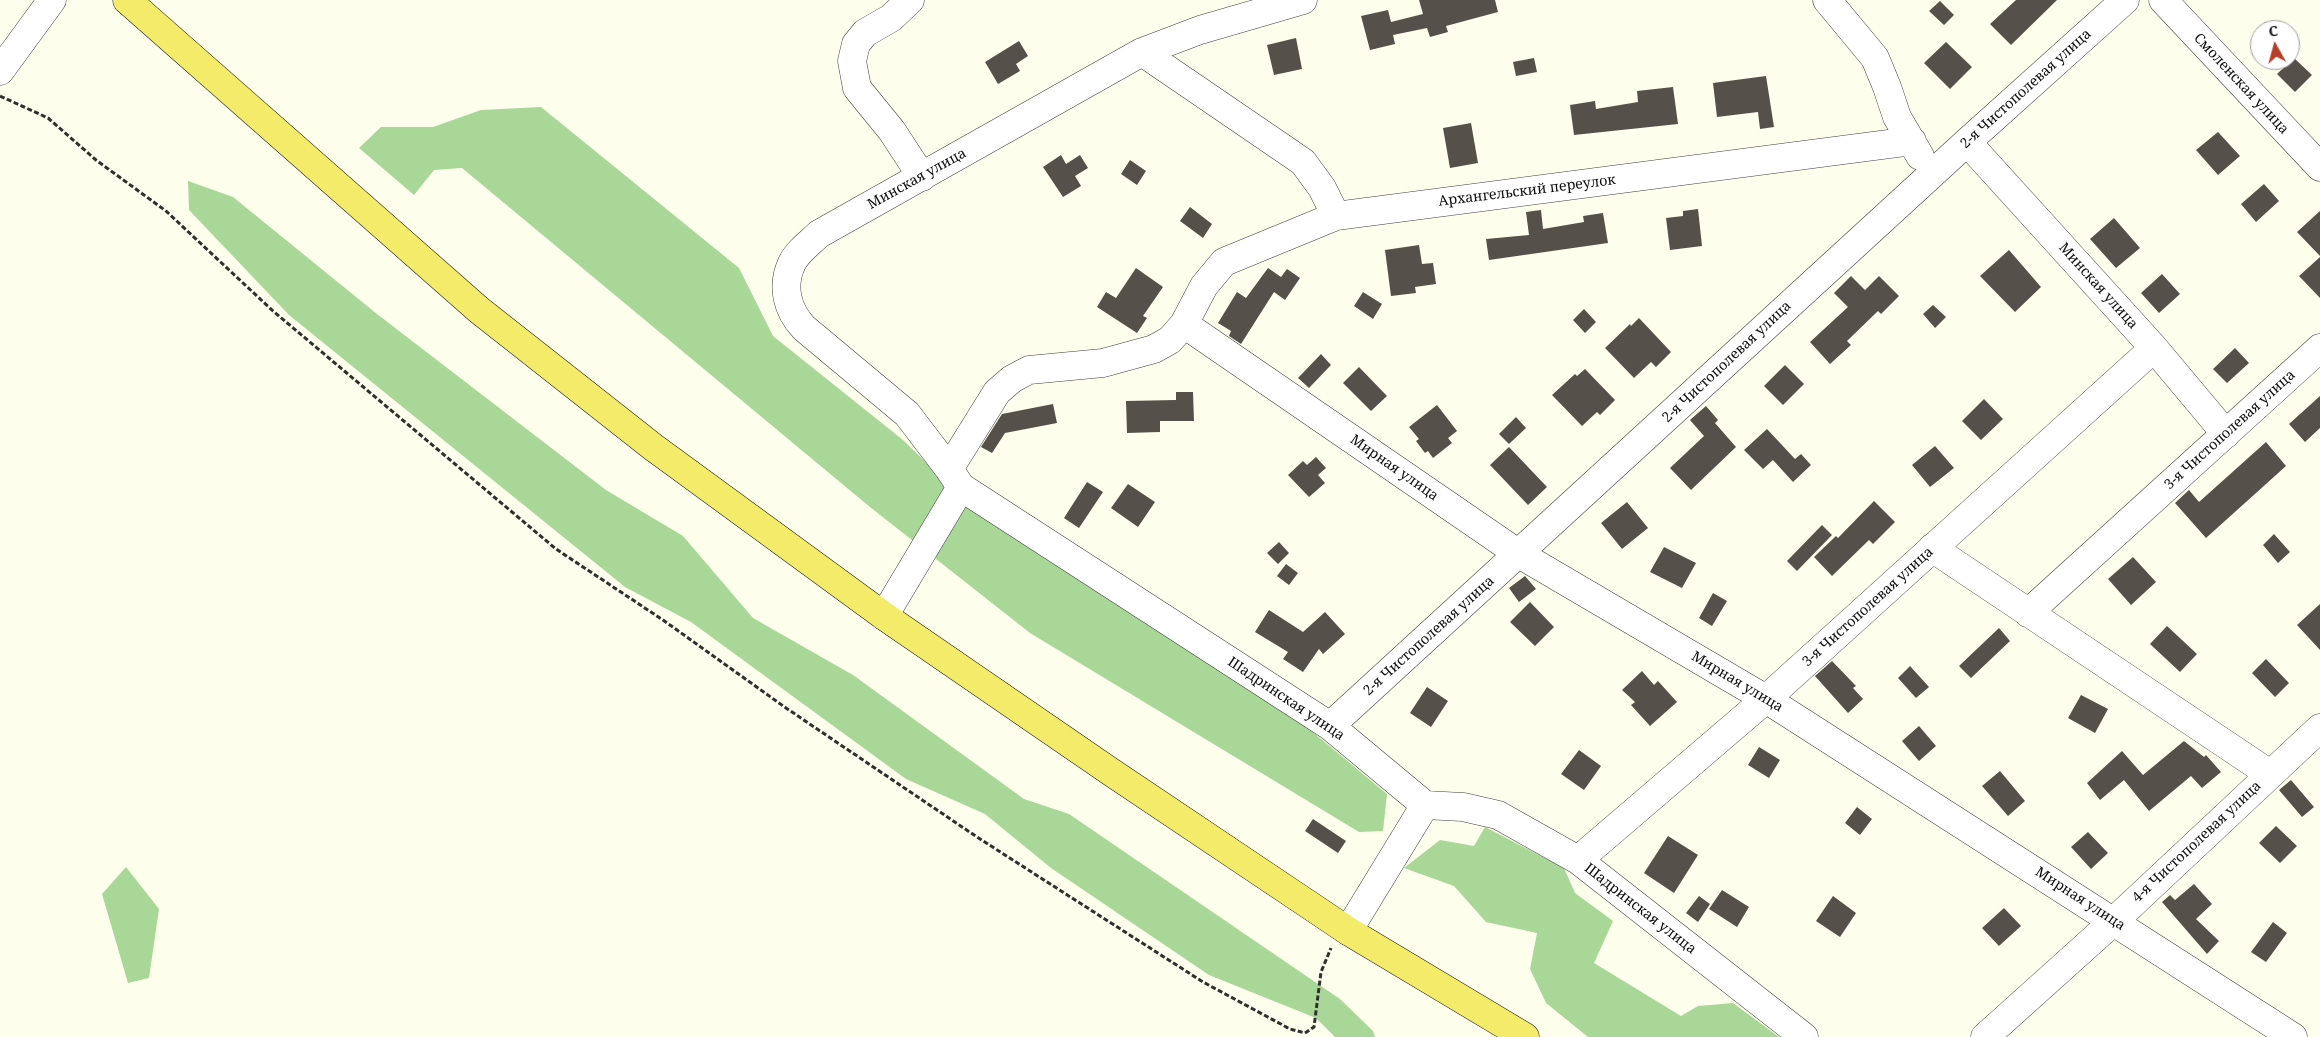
<!DOCTYPE html>
<html>
<head>
<meta charset="utf-8">
<style>
  body { margin:0 }
  #map { position:relative; width:2320px; height:1037px; overflow:hidden; background:#fefeed; font-family:"Noto Serif",serif }
  canvas { display:block }
  .north { position:absolute; left:2250px; top:20px; width:50px; height:50px; box-sizing:border-box; background:#fff; border:1px solid #9e9e9e; border-radius:50%; rotate:353deg; font-size:14px; font-weight:700; line-height:20px; text-align:center; color:#0d0d0d }
  .north::after { content:''; display:block; margin:auto; width:18px; height:22px; background:#b63e2b; clip-path:polygon(50% 0,100% 100%,50% 72%,0 100%) }
</style>
</head>
<body>
<div id="map">
<canvas width="2320" height="1037"></canvas>
<div class="north">С</div>
</div>
<script>
const context = document.querySelector('canvas').getContext('2d');
context.lineJoin = 'round';
function paint(path, color) {
  context.fillStyle = color;
  context.fill(path, 'evenodd');
}
function trace(path, color, width, dash) {
  context.strokeStyle = color;
  context.lineWidth = width;
  context.lineCap = dash ? 'butt' : 'round';
  context.setLineDash(dash || []);
  context.stroke(path);
}
function label(font, color, halo, rows, align = 'center') {
  context.font = font + ' "Noto Serif",serif';
  context.lineWidth = 5;
  context.setLineDash([]);
  context.textBaseline = 'middle';
  context.strokeStyle = halo;
  context.fillStyle = color;
  for (const [text, x, y, turn = 0] of rows) {
    context.save();
    context.translate(x, y);
    context.rotate((+turn || 0) * Math.PI / 180);
    context.textAlign = isNaN(turn) ? turn : align;
    if (halo) context.strokeText(text, 0, 0);
    context.fillText(text, 0, 0);
    context.restore();
  }
}
paint(new Path2D(`
  M541,107l198,161 34,68 130,104 69,67 336,221 79,66 -4,37 -24,1 -329,-199 -160,-126 -408,-339 -28,2 -20,25 -55,-47 22,-21h52l48,-17z
  M188,181l45,16 144,117 229,176 77,46 70,82 100,57 171,124 45,15 271,185 33,32 2,6h-40l-19,-19 -107,-43 -158,-107 -66,-54 -79,-35 -215,-157 -66,-35 -336,-272 -100,-105z
  M1485,827l79,41 11,25 38,28 -19,42 87,53 17,-10 35,-3 46,34h-191l-42,-34 -16,-34 7,-36 -51,-11 -32,-36 -50,-18 36,-28 34,6z
  M126,867l33,42 -10,69 -21,5 -26,-89z`), '#a9d798');
paint(new Path2D(`
  M1419,0h76l3,12 -52,14 2,6 -18,5 -3,-9 -34,7 2,9 -25,6 -9,-34 27,-6 3,12 32,-8z
  M2016,0h41l-46,45 -21,-21z
  M1940,1l14,14 -10,10 -15,-14z
  M1296,38l6,31 -28,6 -7,-30z
  M1019,41l9,15 -12,8 4,7 -22,13 -13,-22z
  M1946,42l26,25 -22,22 -26,-26z
  M1534,58l3,14 -21,4 -3,-14z
  M2294,58l18,17 -17,17 -18,-18z
  M1766,76l8,51 -14,2 -2,-17 -41,5 -4,-34z
  M1673,87l5,37 -104,11 -4,-30 25,-4 1,8 42,-7 -1,-11z
  M1471,123l7,40 -28,5 -7,-40z
  M2218,132l22,24 -22,19 -22,-25z
  M1061,155l5,9 14,-9 8,13 -13,8 6,10 -18,11 -20,-30z
  M1130,160l16,11 -9,14 -16,-11z
  M2264,184l15,17 -23,21 -15,-18z
  M1190,207l22,17 -9,14 -23,-17z
  M1698,209l4,37 -32,4 -4,-32 17,-2v-5z
  M1541,210l2,19 41,-7 -1,-6 20,-3 5,30 -119,17 -3,-21 43,-4 -3,-23z
  M2320,211v45l-23,-24z
  M2114,218l26,30 -24,20 -26,-29z
  M1419,245l3,19 11,-1 3,21 -21,3 1,6 -25,3 -6,-46z
  M2009,250l32,37 -26,25 -35,-36z
  M2320,257v41l-21,-22z
  M1136,268l27,19 -20,29 4,2 -10,15 -40,-26 9,-15 10,6z
  M1268,268l13,9 6,-8 13,9 -15,22 -11,-8 -33,52 -12,-8 2,-5 -13,-8 19,-31 9,6z
  M2162,274l18,20 -21,19 -18,-20z
  M1851,276l14,14 14,-14 20,20 -18,18 -3,-3 -31,30 4,4 -21,19 -20,-22 38,-35 -14,-14z
  M1363,292l19,12 -9,15 -19,-13z
  M1933,305l13,12 -11,11 -12,-14z
  M1584,309l12,13 -11,11 -12,-13z
  M1639,318l32,34 -15,15 -5,-5 -17,16 -29,-30 25,-24 1,2z
  M2235,348l14,15 -22,20 -14,-14z
  M1321,354l10,11 -22,23 -11,-10z
  M1785,365l19,19 -21,21 -19,-19z
  M1359,367l28,29 -16,15 -28,-28z
  M1585,369l30,31 -15,15 -3,-3 -15,14 -30,-31 23,-21 2,2z
  M1176,392h17l1,29h-34v11l-33,1 -1,-32 50,-1z
  M2320,396v32l-15,14 -16,-18z
  M1984,399l19,20 -22,21 -19,-19z
  M1053,404l4,19 -52,10 -13,20 -11,-6 21,-33z
  M1437,405l20,26 -9,7 4,5 -19,15 -5,-7 -3,2 -9,-12 3,-2 -10,-12z
  M1706,406l12,14 -3,3 21,24 -45,43 -21,-22 34,-32 -14,-16z
  M1516,417l10,11 -17,16 -10,-10z
  M1767,429l28,30 6,-5 10,11 -18,17 -20,-22 -10,9 -19,-19z
  M2266,442l20,24 -80,72 -31,-35 14,-13 10,12z
  M1935,446l19,22 -24,19 -18,-22z
  M1509,447l38,40 -19,18 -38,-40z
  M1316,457l10,11 -8,7 7,8 -16,14 -21,-22 15,-14 4,4z
  M1087,482l16,10 -24,36 -15,-10z
  M1128,484l27,18 -17,25 -27,-19z
  M1874,501l21,21 -22,22 -4,-4 -37,36 -18,-19 22,-21 2,2z
  M1627,502l21,26 -26,21 -21,-26z
  M1822,525l10,10 -35,36 -10,-10z
  M2274,534l16,18 -12,11 -15,-18z
  M1279,542l10,11 -11,11 -11,-11z
  M1664,547l32,16 -14,25 -32,-16z
  M2133,557l23,25 -25,23 -23,-26z
  M1286,564l12,9 -9,12 -12,-9z
  M1525,576l11,13 -17,13 -10,-14z
  M1713,593l14,8 -15,25 -13,-8z
  M1530,602l24,25 -19,19 -25,-24z
  M2320,604v46l-23,-25z
  M1269,610l34,22 22,-20 20,22 -22,20 -4,-5 -16,23 -20,-13 5,-7 -33,-20z
  M2167,626l30,28 -17,18 -30,-28z
  M1999,628l11,13 -39,37 -12,-12z
  M2266,659l23,24 -14,14 -23,-24z
  M1832,661l24,25 -3,2 10,11 -15,14 -33,-37z
  M1910,666l19,21 -13,11 -18,-20z
  M1642,671l12,14 4,-4 19,21 -27,24 -19,-21 4,-3 -13,-12z
  M1427,687l21,14 -17,26 -21,-14z
  M2081,695l27,14 -13,24 -27,-15z
  M1919,726l17,20 -17,15 -17,-20z
  M2184,741l20,16 2,-2 15,17 -19,16 -11,-12 -42,35 -25,-31 -24,20 -13,-17 35,-32 21,24z
  M1759,747l21,13 -11,18 -21,-13z
  M1579,750l22,16 -17,24 -23,-16z
  M2000,771l25,30 -17,15 -26,-30z
  M2291,780l23,27 -12,10 -23,-27z
  M1857,807l15,12 -12,16 -15,-12z
  M1313,819l33,22 -8,12 -33,-22z
  M2276,826l21,20 -17,17 -21,-20z
  M2088,832l20,21 -17,16 -20,-22z
  M1668,836l30,19 -24,38 -30,-20z
  M2194,884l18,20 -16,15 23,22 -12,13 -45,-52 8,-7 5,5z
  M1722,890l27,17 -12,20 -28,-18z
  M1699,896l11,8 -12,18 -12,-9z
  M1833,896l23,17 -16,24 -24,-16z
  M2004,908l17,18 -22,20 -17,-18z
  M2273,922l14,11 -21,29 -15,-10z`), '#555049');
const minor = new Path2D(`
  M910,0l-19,18 -26,15 -9,11 -4,17 5,27 35,43 30,46
  M1827,0l48,58 12,29 10,30 23,39
  M2163,0l157,167
  M1142,52l161,110 19,26 14,28
  M0,71l52,-71
  M1967,142l187,206 72,86
  M1184,324l335,230 247,145 527,338
  M949,469l-42,-55 -103,-86c-17,-18 -23,-42 -12,-65 5,-11 19,-21 27,-29l323,-182 58,-22 103,-30
  M961,487l369,239 95,79 38,2 35,8 80,45 226,177
  M1932,548l338,226
  M2028,613l292,-265
  M884,616l77,-129 -12,-18 48,-77 15,-13 17,-9 74,-7 51,-14 16,-9 14,-16 20,-38 20,-24 112,-46 576,-75
  M1330,726l637,-584 158,-142
  M1578,860l188,-161 388,-351
  M1348,931l77,-126
  M1985,1037l129,-116 206,-193`);
const major = new Path2D(`
  M127,0l352,310 174,137 231,169 227,156 237,159 177,106`);
trace(minor, '#404040', 29);
trace(major, '#1e1e1e', 29);
trace(new Path2D(`
  M0,96l48,22 48,42 70,51 107,100 283,238 107,71 123,88 191,129 226,145 87,47 15,4 9,-6 7,-55 10,-24`), '#2f2f2f', 3, [5, 2.5]);
trace(minor, '#fff', 28);
trace(major, '#f3eb69', 28);
label('14px', '#0d0d0d', '#fff', [
  ["Смоленская улица",2241,84,47],
  ["2-я Чистополевая улица",2026,89,-42],
  ["Минская улица",917,179,-29],
  ["Архангельский переулок",1527,191,-7],
  ["Минская улица",2098,286,48],
  ["2-я Чистополевая улица",1727,362,-43],
  ["3-я Чистополевая улица",2230,430,-42],
  ["Мирная улица",1394,468,35],
  ["3-я Чистополевая улица",1868,607,-42],
  ["2-я Чистополевая улица",1429,636,-42],
  ["Мирная улица",1737,682,31],
  ["Шадринская улица",1286,699,34],
  ["4-я Чистополевая улица",2197,842,-43],
  ["Мирная улица",2080,899,33],
  ["Шадринская улица",1640,909,38]
]);
</script>
</body>
</html>
